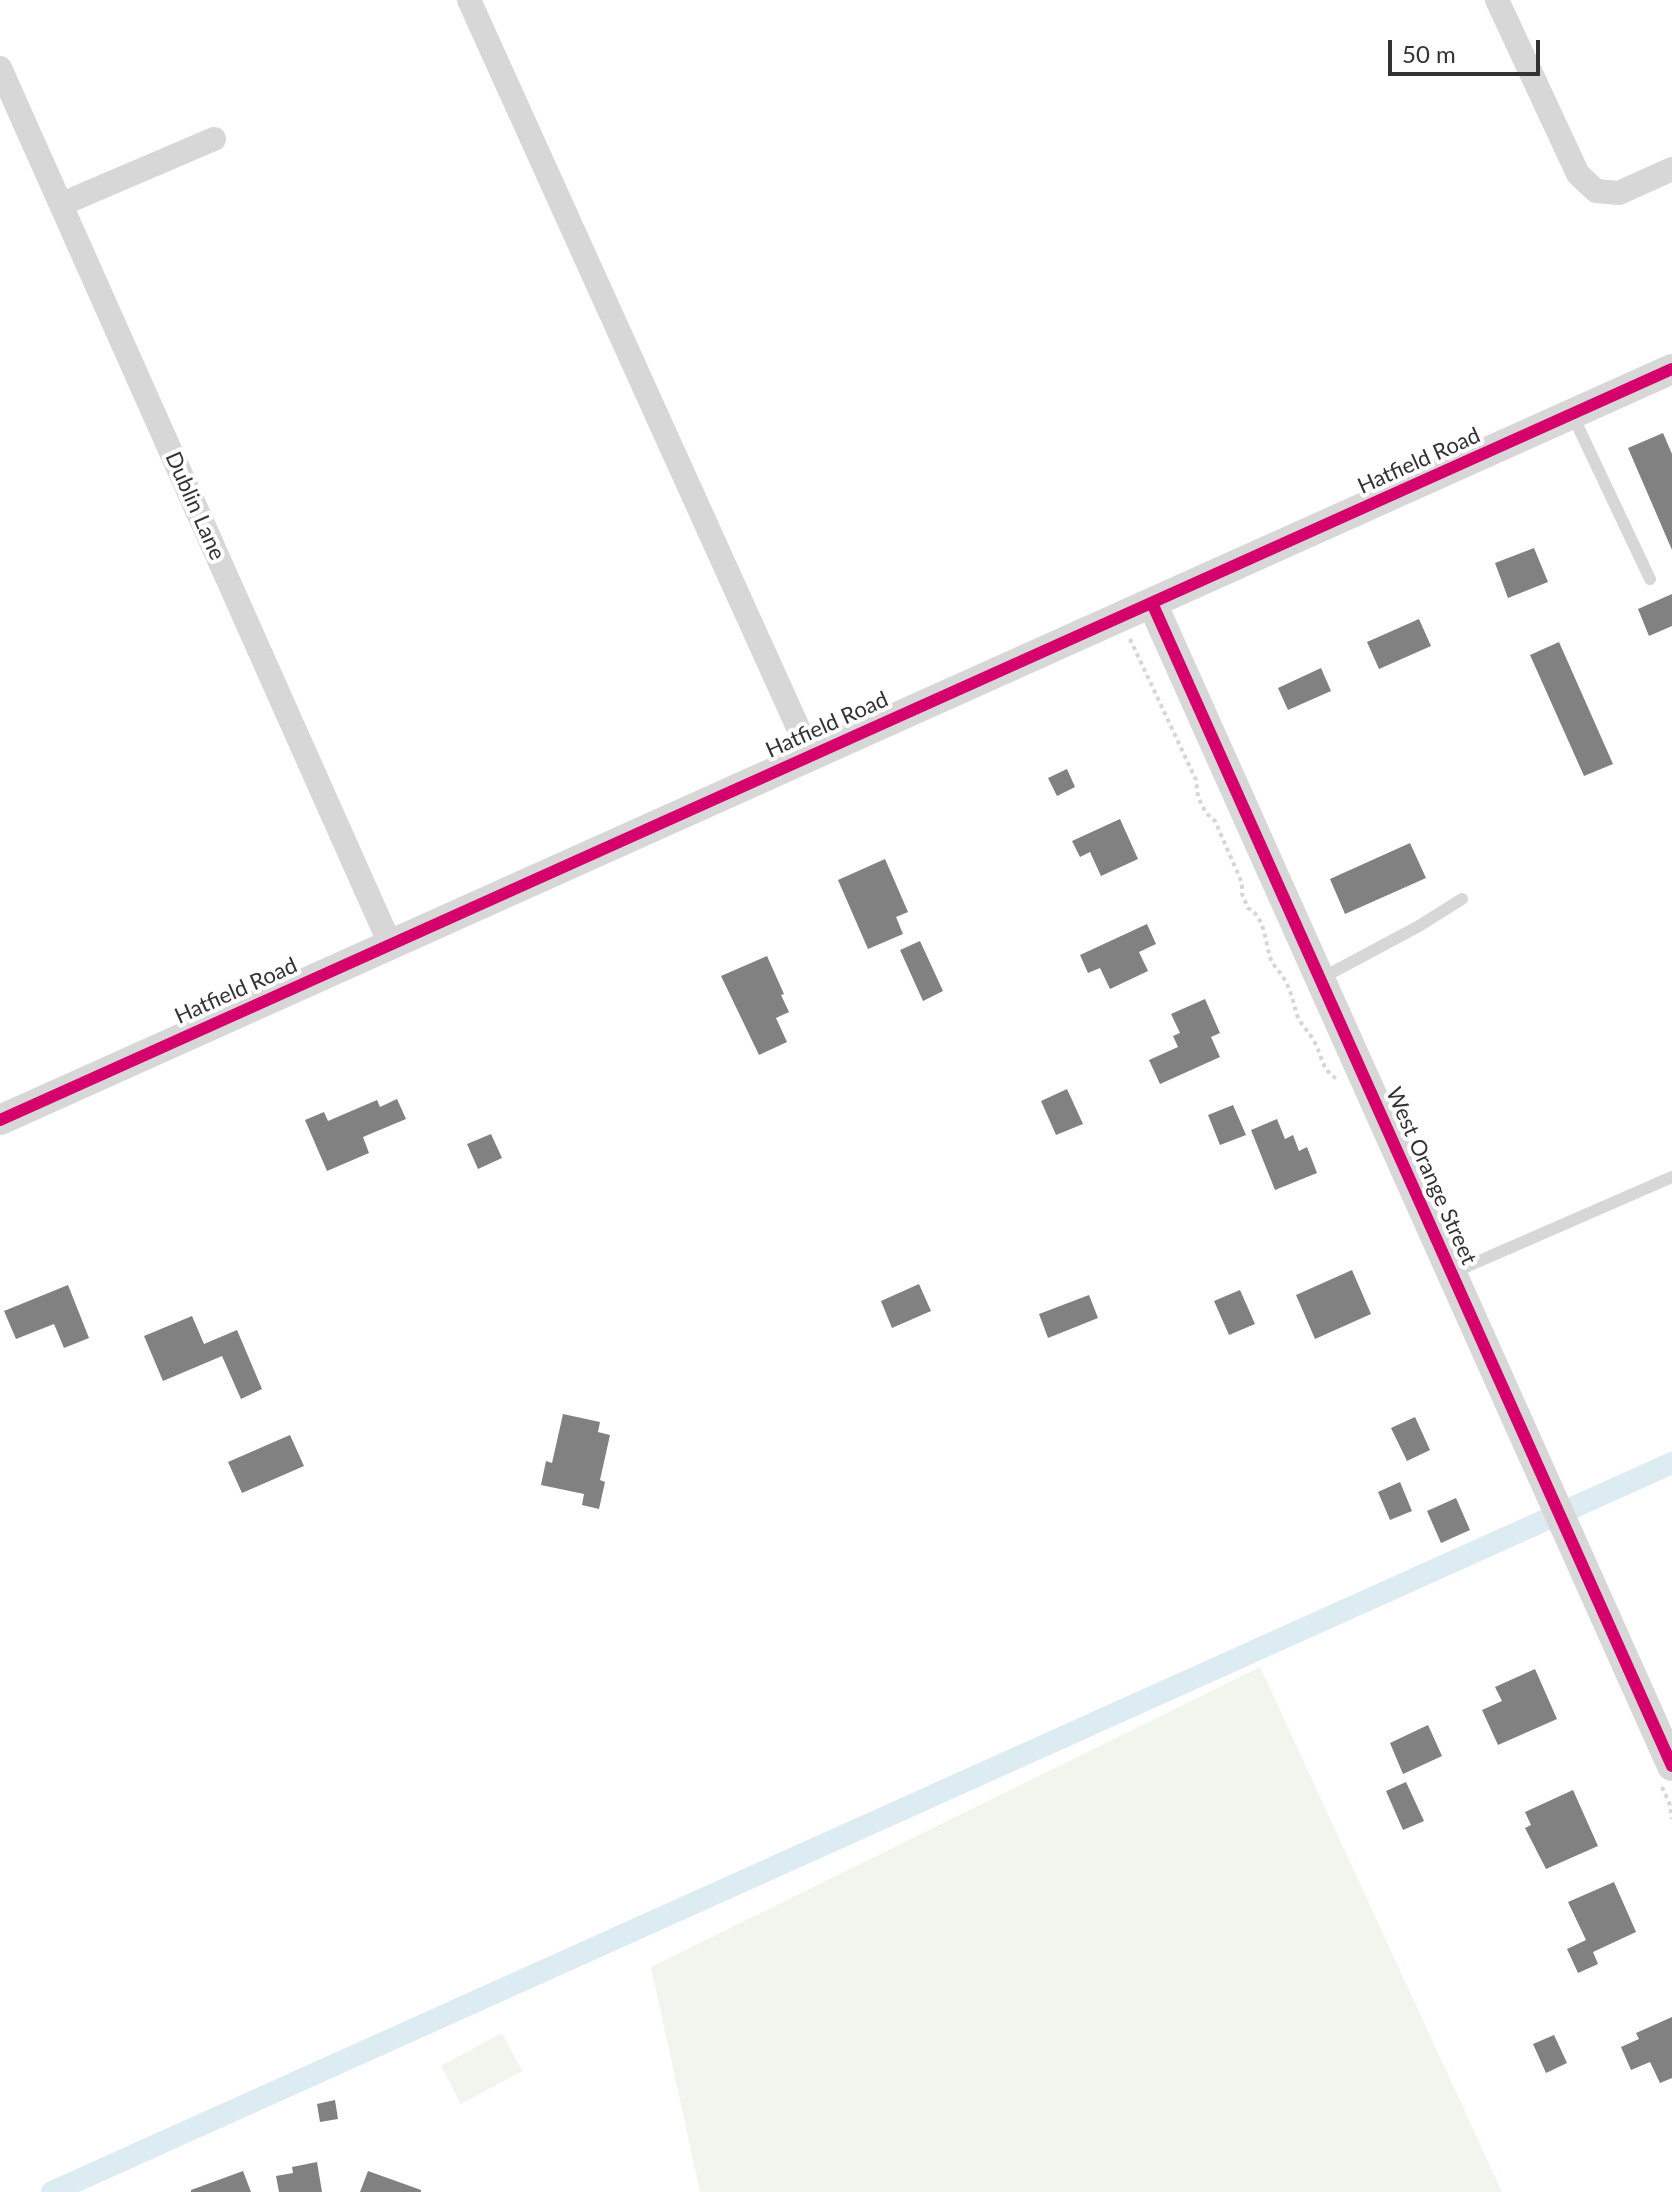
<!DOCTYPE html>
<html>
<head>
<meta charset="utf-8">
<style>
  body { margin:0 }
  #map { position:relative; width:1672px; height:2192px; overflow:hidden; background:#fff; font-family:Lato,sans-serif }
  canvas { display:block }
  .scale { position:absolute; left:1388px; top:40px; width:152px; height:36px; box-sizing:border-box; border:4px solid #333; border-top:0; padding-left:10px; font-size:24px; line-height:28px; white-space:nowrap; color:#333; -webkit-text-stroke:6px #fff; paint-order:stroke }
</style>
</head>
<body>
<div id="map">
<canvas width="1672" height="2192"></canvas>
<div class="scale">50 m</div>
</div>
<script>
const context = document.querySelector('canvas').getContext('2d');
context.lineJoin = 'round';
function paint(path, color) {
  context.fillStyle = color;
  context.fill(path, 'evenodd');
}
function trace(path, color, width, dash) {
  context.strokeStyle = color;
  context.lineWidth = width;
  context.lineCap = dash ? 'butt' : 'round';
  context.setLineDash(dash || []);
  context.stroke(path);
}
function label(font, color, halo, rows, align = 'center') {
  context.font = font + ' Lato,sans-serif';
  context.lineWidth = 8;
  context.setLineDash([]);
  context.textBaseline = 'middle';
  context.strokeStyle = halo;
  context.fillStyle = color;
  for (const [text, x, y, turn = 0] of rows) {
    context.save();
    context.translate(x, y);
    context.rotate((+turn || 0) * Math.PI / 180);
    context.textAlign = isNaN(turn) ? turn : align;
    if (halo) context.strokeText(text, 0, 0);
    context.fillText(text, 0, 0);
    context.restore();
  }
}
paint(new Path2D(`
  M1260,1667l242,525h-802l-49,-225z
  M502,2033l20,38 -61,33 -20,-38z`), '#f1f5ed');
trace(new Path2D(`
  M52,2192l1620,-729`), '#ddebf3', 22);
paint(new Path2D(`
  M1663,433l9,21v96l-44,-102z
  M1534,548l14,34 -40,16 -13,-35z
  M1672,594v32l-23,10 -11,-27z
  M1419,619l12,27 -52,23 -12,-27z
  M1559,642l54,122 -29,12 -54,-121z
  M1321,668l10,23 -43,19 -10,-22z
  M1067,769l8,18 -18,9 -9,-18z
  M1120,819l18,40 -37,17 -11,-24 -10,5 -8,-16z
  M1410,843l16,35 -81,36 -15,-35z
  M885,859l23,53 -12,5 7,17 -35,15 -30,-69z
  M1147,924l9,20 -17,8 9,19 -38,18 -10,-21 -12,5 -8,-18z
  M920,941l23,50 -20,10 -23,-51z
  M767,956l17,38 -3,1 8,17 -13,6 11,24 -28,13 -38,-79z
  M1205,999l15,34 -9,4 9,20 -60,27 -11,-24 29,-13 -5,-11 7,-3 -9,-19z
  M1067,1089l16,35 -27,11 -15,-34z
  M397,1099l9,20 -43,18 6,16 -42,18 -22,-51 19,-8 4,9 49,-21 3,7z
  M1233,1105l13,30 -26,10 -12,-30z
  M1277,1119l8,20 8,-4 6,16 8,-4 10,26 -42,17 -24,-60z
  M491,1134l11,24 -24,11 -11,-25z
  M1352,1270l19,44 -56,25 -19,-44z
  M919,1284l12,27 -39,17 -11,-27z
  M68,1285l21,53 -25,10 -10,-24 -38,15 -12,-28z
  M1240,1290l15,34 -26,11 -15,-34z
  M1089,1295l9,23 -50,20 -9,-24z
  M192,1316l12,28 33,-14 25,59 -21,10 -19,-43 -59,25 -19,-45z
  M563,1414l37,8 -2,10 12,3 -10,45 5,2 -6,27 -17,-4 2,-11 -43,-9 5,-24 6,2z
  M1415,1417l15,33 -23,11 -16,-33z
  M290,1435l14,31 -62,27 -14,-31z
  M1400,1482l12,29 -22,9 -12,-28z
  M1456,1498l14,32 -29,13 -14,-32z
  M1535,1669l22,50 -59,26 -16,-35 20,-9 -7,-14z
  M1428,1725l14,31 -39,18 -13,-31z
  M1406,1782l18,39 -21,9 -17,-39z
  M1573,1790l25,56 -52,23 -21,-41 6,-3 -6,-13z
  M1614,1882l22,50 -43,20 5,12 -20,9 -11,-24 19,-9 -18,-38z
  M1672,2017v61l-12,5 -10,-21 -19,8 -10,-23 18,-8 -3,-6z
  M1554,2035l13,28 -21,10 -13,-29z
  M335,2100l3,19 -18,3 -3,-18z
  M317,2162l5,30h-43l-3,-16 17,-3 -1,-6z
  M243,2171l8,21h-60v-2z
  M368,2171l53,19v2h-61z`), '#818181');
trace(new Path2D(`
  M1130,639l66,141 2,17 8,16 9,8 27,62v11l6,14c17,9 17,33 22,49 2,8 9,13 13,20 7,11 10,23 13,35 3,12 14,20 19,31 8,15 6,26 22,36
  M1662,1787l8,18 2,14`), '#d6d6d6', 4, [4, 4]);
trace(new Path2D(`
  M1572,414l78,165
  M1320,979l99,-53 43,-27
  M1452,1273l220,-96`), '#d7d7d7', 12);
trace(new Path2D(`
  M469,0l341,754
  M1497,0l81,174 18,17 23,2 53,-24
  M0,68l390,876
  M62,204l152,-65`), '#d7d7d7', 24);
trace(new Path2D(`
  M1152,603l520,1163
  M0,1120l1672,-751`), '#d7d7d7', 30);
trace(new Path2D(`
  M1152,603l520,1163
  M0,1120l1672,-751`), '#d6006c', 12);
label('22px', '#333', '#fff', [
  ["Hatfield Road",1419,461,-24],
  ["Dublin Lane",195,506,66],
  ["Hatfield Road",827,725,-24],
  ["Hatfield Road",236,991,-24],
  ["West Orange Street",1431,1176,66]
]);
</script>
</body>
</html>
